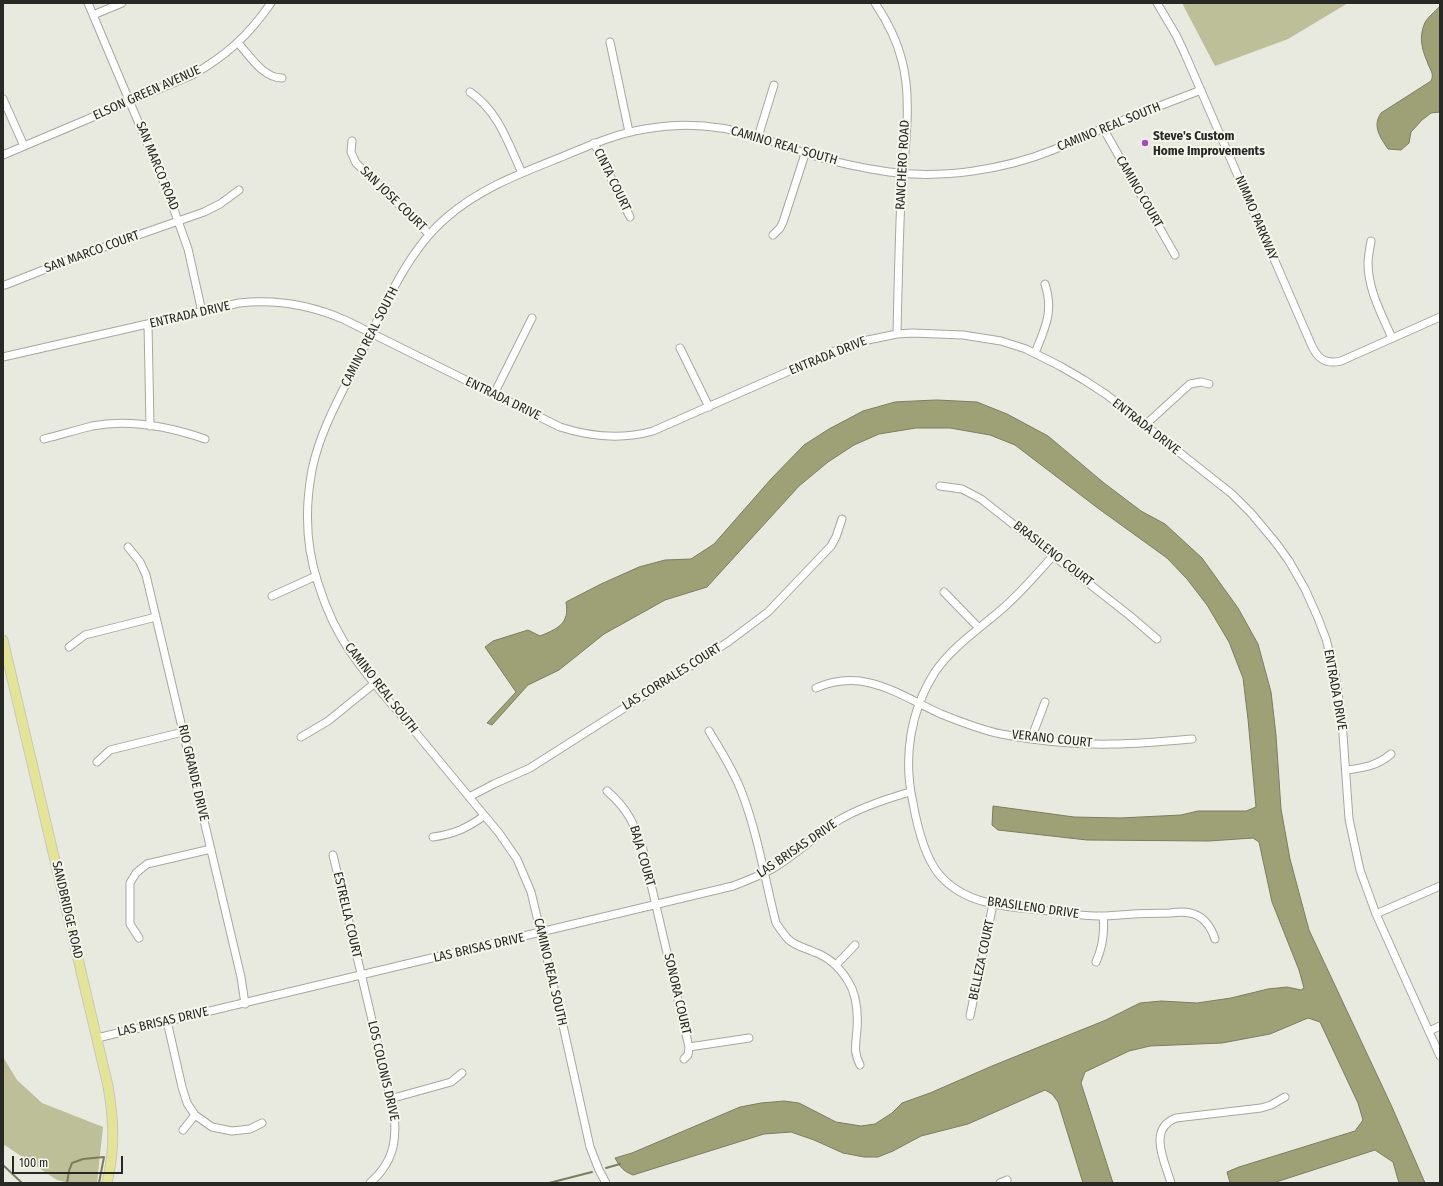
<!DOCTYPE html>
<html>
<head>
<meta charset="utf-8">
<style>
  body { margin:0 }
  #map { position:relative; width:1443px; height:1186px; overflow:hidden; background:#e8e9df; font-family:"Fira Sans Condensed",sans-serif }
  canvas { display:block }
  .frame { position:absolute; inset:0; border:4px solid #282825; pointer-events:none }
  .scale { position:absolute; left:12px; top:1156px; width:111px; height:18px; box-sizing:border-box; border:2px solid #282825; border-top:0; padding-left:5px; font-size:12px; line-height:14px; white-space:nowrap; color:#282825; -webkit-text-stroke:3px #f5f6ec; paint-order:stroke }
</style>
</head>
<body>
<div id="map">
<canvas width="1443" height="1186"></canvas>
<div class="frame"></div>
<div class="scale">100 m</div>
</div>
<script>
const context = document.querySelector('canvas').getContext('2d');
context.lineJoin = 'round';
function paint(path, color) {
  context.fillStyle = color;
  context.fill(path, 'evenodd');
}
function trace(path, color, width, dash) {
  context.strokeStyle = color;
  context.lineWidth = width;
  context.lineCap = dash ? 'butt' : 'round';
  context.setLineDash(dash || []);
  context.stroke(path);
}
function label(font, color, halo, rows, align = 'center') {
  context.font = font + ' "Fira Sans Condensed",sans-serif';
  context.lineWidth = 4;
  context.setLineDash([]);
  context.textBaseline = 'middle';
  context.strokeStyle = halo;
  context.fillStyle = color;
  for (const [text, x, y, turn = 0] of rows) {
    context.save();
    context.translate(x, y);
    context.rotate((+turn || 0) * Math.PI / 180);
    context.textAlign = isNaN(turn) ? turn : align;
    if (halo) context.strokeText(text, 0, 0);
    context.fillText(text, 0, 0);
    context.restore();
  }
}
paint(new Path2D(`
  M1182,3h166l-60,36 -73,27z
  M3,1057l14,23 25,23 61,24 -6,56h-28l-12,-3 -54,-36z`), '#bcbf97');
const water = new Path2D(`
  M1440,6v106l-9,1 -9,7 -11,12 -2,11 -8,7 -13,-1c-8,-12 -16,-23 -7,-36l50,-32c4,-8 -2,-12 -4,-20 -5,-11 -8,-24 -3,-36 2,-7 11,-13 16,-19z
  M937,400l40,2 30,12 41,22 56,47 37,28 24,13 37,34 36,50 20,36 13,48 5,43 5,74 9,50 19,71 83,177 33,76h-26l-6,-21 -18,-12 -102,33h-43l-3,-11 12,-5 116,-36 8,-11 -5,-17 -38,-81 -12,-4 -38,16 -48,9 -72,3 -21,5 -44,21 -4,11 32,100h-30l-25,-81 -6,-8 -7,-4 -77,34 -47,12 -28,15 -15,6h-14l-21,-4 -29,-13 -23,-8 -27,2 -131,41c-10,-4 -13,-8 -18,-17l17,-5 108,-46 21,-4 23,-2 15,2 37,19 25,4 14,-2 17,-11 10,-10 28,-10 62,-27 114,-46 34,-17 21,-2 36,2 34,-5 37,-9 19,-2 14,3 3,-2 -5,-18 -27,-68 -13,-60 -6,-4 -44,3 -122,-1 -89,-10 -6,-5 1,-19 81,11 46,1 61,-3 17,-4h48l10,-4 -8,-88 -5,-41 -14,-36 -22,-37 -20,-26 -20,-21 -68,-49 -84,-64 -25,-10 -40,-7h-34l-37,6 -25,11 -26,17 -29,24 -92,101 -42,13 -61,34 -45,36 -31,15 -36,40 -5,-2 29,-31 -31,-45 8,-6 35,-11 12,6c17,-7 30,-12 26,-34l35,-18 38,-17 26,-7 26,-1 23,-15 57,-65 33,-34 25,-16 34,-18 32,-9z`);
paint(water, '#9ea176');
trace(water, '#7b7d5e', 1);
trace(new Path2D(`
  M3,1165l19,18
  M606,1168l14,-4
  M67,1183l2,-12 3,-8 11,-4 21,-2 -5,26
  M549,1183l43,-11`), '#7b7d5e', 2);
const minor = new Path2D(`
  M88,3l79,187 21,59 14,63
  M875,3c12,18 22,37 27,58 11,40 2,94 -1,136 -2,46 -3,91 -4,137
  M1157,3l19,32 9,19 126,290c6,14 14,21 30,17l99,-44
  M93,15l29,-12
  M610,42l19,90
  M238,43c12,13 25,35 44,35
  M470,92c29,20 38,51 52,81
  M3,99l21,47
  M1103,128l72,127
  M758,137l16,-52
  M352,141l-1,11 5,11 73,71
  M594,143l36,74
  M3,155l189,-80c34,-19 57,-40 79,-72
  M773,235l7,-7 3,-6 22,-68
  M1371,241c-1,7 -3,15 -3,22 0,27 14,52 24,75
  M5,285l79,-31 120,-42 16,-8 19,-14
  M148,324l2,102
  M680,348l29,59
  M1035,353c10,-25 19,-41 10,-69
  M3,357l236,-54c37,-4 72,2 106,17l215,107c31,10 61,13 93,4l191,-84 19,-6 34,-7 15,-1 51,2 38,6 25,8 34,17 24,14 23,15 125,99 19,19 25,30 13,18 16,28 13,29 8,21 9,35 7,46 7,99 11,51 16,44 64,142
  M494,394l38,-76
  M1144,426l46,-42 11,-2 8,2
  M44,439c16,-4 32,-9 48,-13 37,-7 78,1 113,13
  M940,486l22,3 19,10 148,116 28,24
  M128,547l12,15 6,13 95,402 4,27
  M1054,555c-17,18 -33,38 -52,54 -23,20 -50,38 -67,63 -25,39 -32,86 -22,131 4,22 11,52 25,70 27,34 74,34 113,38 17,2 36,6 54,5 22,-2 43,-3 65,-3 8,-1 16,-2 24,1 11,4 17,13 21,25
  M944,592l35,36
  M272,596l44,-20
  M69,647l16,-12 71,-18
  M816,688c48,-21 83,7 125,26 20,8 40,16 60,20 37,7 75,11 112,10 26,0 52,-3 79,-5
  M709,731c12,20 25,40 33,62 16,42 23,87 34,130 4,6 8,12 13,17 7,6 16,8 25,12 15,5 26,16 34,29 9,14 10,33 9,48 -1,15 -4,22 3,36
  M301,737l27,-16 47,-38
  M1031,739l14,-37
  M97,762l13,-12 73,-18
  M1346,770c17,-2 31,-4 45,-16
  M607,791c22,19 27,33 36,59l46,197 -1,8 -4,4
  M469,797l25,-13 36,-16 198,-126 40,-30 63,-66 5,-9 6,-18
  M433,837c22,-3 34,-9 51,-21
  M333,855l61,258c3,29 -1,50 -24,70
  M1376,914l64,-28
  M139,938l-9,-14v-41l6,-10 11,-9 64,-15
  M1096,962c7,-16 9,-29 7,-46
  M836,965l19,-20
  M970,1016l23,-112
  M167,1021l15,66 5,16 8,12 17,12 20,4 18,-2 12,-6
  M1429,1031l11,-5
  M97,1038l636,-152c13,-5 26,-10 39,-17 24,-14 44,-34 67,-49 22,-13 47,-21 71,-28
  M689,1047l60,-9
  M390,1099l61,-17 11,-9
  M183,1130l12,-15
  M606,1183l-7,-13 -9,-23 -28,-126 -31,-129 -14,-33 -18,-26c-31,-37 -61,-74 -92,-111 -18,-21 -37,-42 -53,-65 -16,-22 -28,-48 -36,-74 -12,-36 -13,-76 -6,-113 8,-40 29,-75 47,-112 23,-46 47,-106 87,-140 33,-29 73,-44 113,-60 29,-12 56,-24 86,-29 38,-7 76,-4 113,8 17,5 33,12 50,17 26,8 54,14 81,18 54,7 114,-2 164,-22 17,-7 33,-15 49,-21 33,-14 66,-26 99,-39
  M1000,1183l7,-3
  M1171,1183c-6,-21 -24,-54 5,-65l85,-10 10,-3 14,-8`);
const major = new Path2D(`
  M3,640l105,446c6,34 7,63 -1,97`);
trace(minor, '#a7a79e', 9);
trace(major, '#c7c7c6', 11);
trace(minor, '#fff', 7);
trace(major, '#e3e594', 9);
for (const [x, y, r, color] of [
  [1145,143,4,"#a54bb7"]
]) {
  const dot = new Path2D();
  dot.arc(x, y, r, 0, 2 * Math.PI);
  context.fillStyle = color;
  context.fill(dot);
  trace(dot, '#f5f6ec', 1.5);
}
label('13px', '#282825', '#f5f6ec', [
  ["ELSON GREEN AVENUE",147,93,-24],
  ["CAMINO REAL SOUTH",1109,127,-22],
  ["CAMINO REAL SOUTH",784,146,16],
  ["RANCHERO ROAD",903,165,-87],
  ["SAN MARCO ROAD",157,166,68],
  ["CINTA COURT",612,180,64],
  ["CAMINO COURT",1139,192,60],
  ["SAN JOSE COURT",393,199,44],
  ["NIMMO PARKWAY",1256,218,67],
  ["SAN MARCO COURT",92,252,-20],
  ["ENTRADA DRIVE",190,315,-13],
  ["CAMINO REAL SOUTH",370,337,-63],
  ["ENTRADA DRIVE",828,356,-22],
  ["ENTRADA DRIVE",503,399,26],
  ["ENTRADA DRIVE",1146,427,38],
  ["BRASILENO COURT",1053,554,38],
  ["LAS CORRALES COURT",672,677,-32],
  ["CAMINO REAL SOUTH",381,688,52],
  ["ENTRADA DRIVE",1335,690,80],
  ["VERANO COURT",1052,739,6],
  ["RIO GRANDE DRIVE",193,773,77],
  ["LAS BRISAS DRIVE",797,849,-34],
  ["BAJA COURT",642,856,74],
  ["BRASILENO DRIVE",1033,908,8],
  ["SANDBRIDGE ROAD",67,910,77],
  ["ESTRELLA COURT",347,915,77],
  ["LAS BRISAS DRIVE",479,948,-13],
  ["BELLEZA COURT",982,960,-78],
  ["CAMINO REAL SOUTH",550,972,77],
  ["SONORA COURT",677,994,77],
  ["LAS BRISAS DRIVE",163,1022,-13],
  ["LOS COLONIS DRIVE",383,1071,77]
]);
label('bold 13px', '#282825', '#f5f6ec', [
  ["Steve's Custom",1153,136],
  ["Home Improvements",1153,151]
], 'left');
</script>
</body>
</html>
